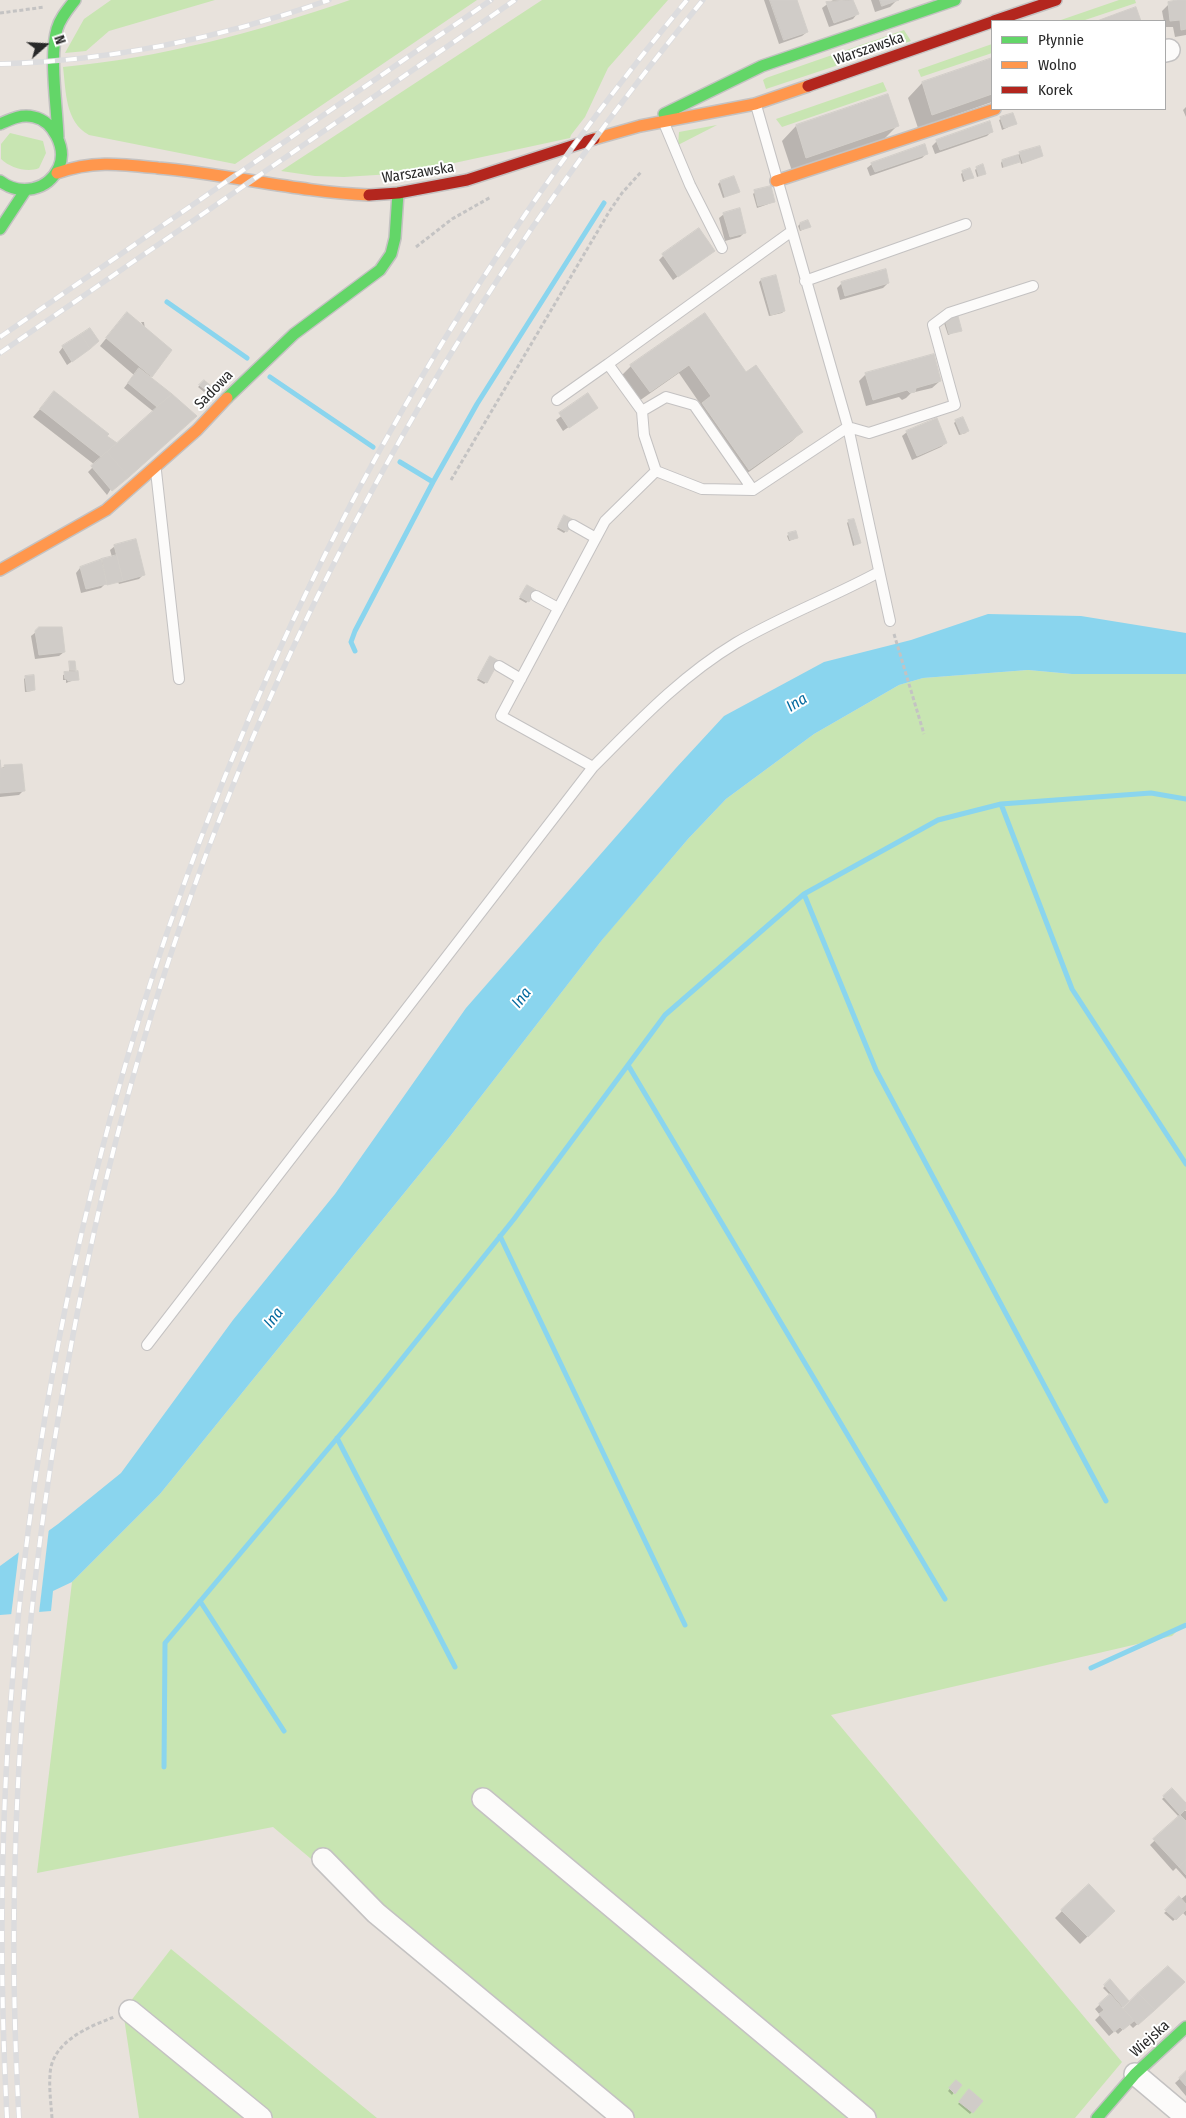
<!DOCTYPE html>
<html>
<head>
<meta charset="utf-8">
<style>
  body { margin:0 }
  #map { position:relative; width:1186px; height:2118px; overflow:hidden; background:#e8e2dc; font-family:"Fira Sans Condensed",sans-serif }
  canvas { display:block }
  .legend { position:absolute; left:991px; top:20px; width:175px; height:90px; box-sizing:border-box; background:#fff; border:1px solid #a9a9a9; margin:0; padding:6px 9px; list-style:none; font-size:15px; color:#282828 }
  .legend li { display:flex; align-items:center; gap:10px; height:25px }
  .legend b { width:25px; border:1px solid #a9a9a9 }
  .north { position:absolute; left:20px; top:20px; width:50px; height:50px; -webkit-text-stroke:4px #fff; paint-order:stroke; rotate:71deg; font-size:14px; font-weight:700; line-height:20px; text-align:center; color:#282828 }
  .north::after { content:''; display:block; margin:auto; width:18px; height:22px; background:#282828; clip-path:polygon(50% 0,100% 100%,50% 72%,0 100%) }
</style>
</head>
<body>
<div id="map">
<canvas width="1186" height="2118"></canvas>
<ul class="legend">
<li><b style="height:6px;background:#63d668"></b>Płynnie</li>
<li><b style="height:6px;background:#ff974d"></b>Wolno</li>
<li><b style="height:6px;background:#b3261e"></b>Korek</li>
</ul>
<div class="north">N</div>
</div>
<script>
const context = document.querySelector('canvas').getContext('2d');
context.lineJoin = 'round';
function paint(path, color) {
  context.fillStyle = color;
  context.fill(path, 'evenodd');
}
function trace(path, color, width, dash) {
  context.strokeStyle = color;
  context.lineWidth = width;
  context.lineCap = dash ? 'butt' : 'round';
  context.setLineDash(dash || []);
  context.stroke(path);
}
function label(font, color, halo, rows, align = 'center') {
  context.font = font + ' "Fira Sans Condensed",sans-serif';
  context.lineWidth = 4;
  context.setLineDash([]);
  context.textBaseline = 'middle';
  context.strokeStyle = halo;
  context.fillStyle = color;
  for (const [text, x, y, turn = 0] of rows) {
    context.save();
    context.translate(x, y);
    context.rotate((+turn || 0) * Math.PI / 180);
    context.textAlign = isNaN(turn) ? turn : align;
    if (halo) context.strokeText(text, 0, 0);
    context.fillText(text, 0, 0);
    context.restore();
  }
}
paint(new Path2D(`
  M111,0h104l-106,31 -23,20 -21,2 19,-34z
  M350,0h127l-242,164 -146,-29c-24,-13 -23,-44 -26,-68 97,-9 194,-35 287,-67z
  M542,0h126l-60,68 -23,49 -14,18 -1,3 -162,35 -64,4 -29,-1 -34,-5z
  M1119,0h16l1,3 -54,18h-24z
  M904,30l7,11 -145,48 -3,-9 3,-2z
  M992,44v9l-71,24 -3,-7z
  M883,82l4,9 -105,36 -6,-8z
  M717,125l-39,20 1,-13z
  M10,133l33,8 3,12 -7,15c-11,5 -29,0 -38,-9v-15z
  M1028,670l44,4h114v948l-14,14 -341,79 291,347 -47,56h-455l-347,-291 -236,46 35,-291 88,-88 288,-355 157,-203 83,-97 38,-40 88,-65 85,-49 24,-7z
  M171,1949l206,169h-238l-16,-107z`), '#c8e5b2');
paint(new Path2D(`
  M988,614l93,2 105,17v41h-114l-44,-4 -105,8 -24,7 -85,49 -88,65 -38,40 -86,101 -154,199 -288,355 -88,88 -19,9 -2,20 -51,4v-49l58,-42 63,-51 112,-153 102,-126 131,-186 210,-240 48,-52 100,-54 87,-22z`), '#8ad5ee');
paint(new Path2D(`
  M49,1528l-10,85 -28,3 8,-65z`), '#e8e2dc');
paint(new Path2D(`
  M764,0h32l11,32 -5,4 -23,8z
  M833,0h19l5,14 -4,5 -24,8 -7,-19z
  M871,0h26l-7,7 -15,5z
  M1186,1v34l-11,2 -2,-10h-8l-3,-16 7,-7z
  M992,59v43l-74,26 -10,-30 14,-15z
  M1186,107v10l-3,-7z
  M1001,119l14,5 -13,6 -3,-10z
  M796,126h101l-14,14 -91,31 -10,-30z
  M992,131l-5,5 -52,18 -3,-8 5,-5z
  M927,153l-5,5 -52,18 -3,-8 5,-4z
  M1020,154l22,2 -21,8 -1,-4 -18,8 -1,-5 1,-2z
  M977,168l7,6 -7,3 -2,-7z
  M963,172l9,5 -9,5 -2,-8z
  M720,182l18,10 -15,6 -5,-14z
  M755,192l19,10 -17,6 -4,-14z
  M724,214l21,18 -5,5 -15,4 -6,-23z
  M800,224l9,3 -9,4 -2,-5z
  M708,254l-35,26 -14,-20 4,-4z
  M761,280l23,31 -2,2 -13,3 -10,-34z
  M842,283h46l-5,5 -43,12 -3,-12z
  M704,314l42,60 55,58 -9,9 -53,38 -46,-66 8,-8 -22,-32 -40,28 -17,-26 9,-9z
  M120,321l24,6 -3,-5h3l7,54 -2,2 22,18 -64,99 -19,-23 7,-7 -62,-48 22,-25 62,53 37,-33 -30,-24 10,-13 -34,-29z
  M946,321l14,9 -12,5 -4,-12z
  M63,347l21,6 -17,12 -8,-13z
  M866,374l74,7 -8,7 -21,5 -5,5 -4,2 -3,-3 -33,9 -7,-25z
  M204,381l5,5 -5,6 -6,-5z
  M588,396l3,15 -28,20 -7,-11z
  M956,421l11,10 -1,2 -7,2 -5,-12z
  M907,432l39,11 -5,4 -29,13 -10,-24z
  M563,518l3,13 -2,2 -7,-4z
  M849,521l10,22 -6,3 -6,-23z
  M789,534l8,4 -8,3 -2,-5z
  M115,546l28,29 -4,4 -20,5 -1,-2 -13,2 -4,4 -20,5 -5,-20 4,-5 32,-11 -2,-7z
  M525,589l3,12 -2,2 -7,-4z
  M36,632l28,20 -5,4 -24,3 -4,-23z
  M490,657l-4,25 -2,2 -7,-4z
  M70,662h4l3,17 -11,4v-3h-3v-5l6,-2z
  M26,677l8,12 -2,2 -7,1 -1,-13z
  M5,766l18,25 -4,4 -19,2v-28z
  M1172,1790l14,14 -3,6 3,1v68l-10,-11 -3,3 -23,-26 29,-28 -17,-18z
  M1186,1895v21l-4,-4 -9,9 -9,-8z
  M1062,1911h51l-33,33 -25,-26z
  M1168,1968l11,19 -46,41 -4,-4 -11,10 -3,-3 -6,5 -14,-16 5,-5 -5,-6 15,-14 -7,-7 7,-7 18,20 -7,7 1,2z
  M1186,2073v23l-11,-13z
  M956,2082l4,3 -8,10 -4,-4z
  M969,2091l12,10 -11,13 -12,-10z`), '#0003');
trace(new Path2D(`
  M167,302l80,56
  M270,377l103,70
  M400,462l33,20
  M355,651l-4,-9 4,-11 78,-149 44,-78 127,-201
  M1001,804l71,185 114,175
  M804,894l72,176 230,431
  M628,1065l317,534
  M500,1236l185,389
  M337,1438l118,229
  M200,1601l84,130
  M1091,1668l95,-43
  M164,1767l1,-124 200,-238 149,-186 151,-204 139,-121 134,-74 63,-16 150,-11 35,6`), '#8ad5ee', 5);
const building = new Path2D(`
  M770,0h27l11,32 -24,8z
  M853,0l6,14 -25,9 -8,-21z
  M880,0h19l-17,6z
  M1177,0h9v29l-5,1 -1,-10 -10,1 -2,-19z
  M1136,7l5,14h-44l16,-6z
  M992,58v36l-60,21 -10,-33z
  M888,94l11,32 -93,32 -10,-33z
  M1013,113l4,11 -13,4 -4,-11z
  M990,121l3,11 -53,18 -4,-10z
  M925,144l3,10 -53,18 -4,-9z
  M1040,146l3,10 -20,7 -4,-11z
  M1018,155l2,7 -16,5 -2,-7z
  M983,164l3,10 -7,2 -3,-9z
  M970,168l4,10 -9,2 -3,-9z
  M734,176l6,16 -15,5 -5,-16z
  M771,186l4,16 -17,4 -4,-16z
  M740,208l6,25 -16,4 -7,-24z
  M808,220l3,7 -10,3 -1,-7z
  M699,228l16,23 -37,26 -16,-23z
  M886,269l3,14 -44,13 -4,-14z
  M776,275l9,36 -14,4 -10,-36z
  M127,312l45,38 -20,27 -46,-39z
  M705,313l41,59 10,-7 47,67 -54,38 -47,-67 9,-7 -22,-31 -39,27 -20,-27z
  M958,316l4,15 -13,3 -4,-14z
  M90,328l9,13 -9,8 -9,-15z
  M81,334l9,15 -18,13 -10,-16z
  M934,354l7,27 -25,7 -1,4 -5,1 -3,-3 -34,10 -8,-27z
  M139,368l33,26 -15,13 -29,-24z
  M204,380l7,6 -4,5 -8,-6z
  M54,391l55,43 -2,2 10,7 -16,14 -61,-48z
  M588,393l10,15 -29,20 -10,-15z
  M172,394l25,22 -68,61 -22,-25z
  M963,417l6,14 -8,3 -6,-14z
  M937,418l10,25 -30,13 -11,-25z
  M107,452l22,25 -17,14 -21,-25z
  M564,515l10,5 -7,12 -9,-5z
  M854,519l7,24 -6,2 -7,-25z
  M796,531l2,7 -8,2 -2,-7z
  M136,539l9,36 -22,6 -9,-36z
  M117,555l6,26 -16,4 -6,-26z
  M102,559l5,25 -21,5 -6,-22z
  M527,585l9,5 -7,12 -9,-5z
  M39,627h23l3,25 -26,3 -4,-24z
  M490,656l9,5 -12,22 -9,-5z
  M69,661h6l1,9h-6z
  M78,671l1,9 -11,1 -1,-2h-2l-1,-7z
  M34,675l1,15 -8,1 -2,-15z
  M0,760l1,8h4l-1,-3 18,-1 3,27 -25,2z
  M1172,1788l14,15v6l-6,6 -17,-19z
  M1180,1815l6,6v39l-7,7 -26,-28z
  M1186,1860v15l-7,-8z
  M1089,1884l26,27 -27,26 -27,-27z
  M1179,1896l7,8v6l-10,10 -11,-10z
  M1168,1966l17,16 -30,28 -17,-17z
  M1110,1979l19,22 -6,6 -19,-22z
  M1138,1993l17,17 -17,15 -15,-17z
  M1110,1994l24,27 -11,9 -3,-3 -6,5 -15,-18 5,-4 -5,-6z
  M1186,2071v15l-7,-8z
  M956,2080l6,5 -7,9 -6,-6z
  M969,2089l14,12 -10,12 -14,-11z`);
paint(building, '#d0ccc8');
trace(building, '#d2cec9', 1);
const lane = new Path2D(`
  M756,105l92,322 42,194
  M664,123l26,62 32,63
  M792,231l-184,133 34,47 2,24 12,36 46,18 51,1 95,-63 21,6 86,-28 -22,-80 16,-12 84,-27
  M805,281l161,-57
  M557,400l51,-36
  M642,411l24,-14 28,8 59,85
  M156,471l23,208
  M656,471l-51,50 -104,195 92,51c46,-46 87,-90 143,-124 46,-27 97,-46 143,-71
  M573,525l23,13
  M536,596l22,12
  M499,666l22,13
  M147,1345l446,-578`);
const street = new Path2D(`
  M1165,51l4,-1
  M483,1799l382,319
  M323,1859l53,54 247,205
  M130,2011l131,107
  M1135,2074l51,43`);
const fast = new Path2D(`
  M664,114l98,-48 193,-66
  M0,124c11,-5 21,-10 34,-7 19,4 33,31 25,50 -11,24 -39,29 -59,14
  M58,137c-1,-30 -9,-80 -1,-108 3,-11 11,-20 18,-29
  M0,229l25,-38
  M227,398l67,-64 86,-64 11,-16 4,-16 3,-45
  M1097,2118l38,-44 51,-47`);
const slow = new Path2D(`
  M594,139l46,-13 115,-22 53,-18
  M57,173c36,-13 64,-9 101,-5 71,6 140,24 211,27
  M776,181l219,-72
  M0,570l106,-60 91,-80 30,-32`);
const jam = new Path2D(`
  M994,21l62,-21
  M808,86l184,-64
  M369,195l29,-2 69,-13 127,-41`);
trace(lane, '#c4c2c2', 12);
trace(street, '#c4c2c2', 24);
trace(fast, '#c4c2c2', 14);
trace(slow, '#c4c2c2', 14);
trace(jam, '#c4c2c2', 14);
trace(new Path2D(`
  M0,13l45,-6
  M416,247l36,-28 39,-22
  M451,480l158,-268 13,-19 19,-21
  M894,634l30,100
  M52,2118c-1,-14 -3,-29 -2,-43 1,-33 38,-48 64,-58`), '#c4c3c3', 3, [4, 2.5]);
trace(lane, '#fcfbfa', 10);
trace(street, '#fcfbfa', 21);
trace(fast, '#63d668', 11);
trace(slow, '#ff974d', 11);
trace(jam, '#b3261e', 11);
const rail = new Path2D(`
  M0,64c112,-3 224,-27 329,-64
  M0,337l491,-337
  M0,353l515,-353
  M7,2118c-6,-114 -7,-229 -1,-343 34,-649 265,-1274 681,-1775
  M19,2118c-13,-221 -1,-443 33,-662 16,-99 34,-196 58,-292 106,-428 313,-824 593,-1164`);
trace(rail, '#dcdcde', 5.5);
trace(rail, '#fff', 4, [11]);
label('15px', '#282828', '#fff', [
  ["Warszawska",869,49,-19],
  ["Warszawska",418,173,-9],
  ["Sadowa",214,390,-46],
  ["Wiejska",1150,2039,-42]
]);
label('italic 16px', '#046a9f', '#fff', [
  ["Ina",797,703,-32],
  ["Ina",522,998,-52],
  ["Ina",274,1318,-52]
]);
</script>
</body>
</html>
